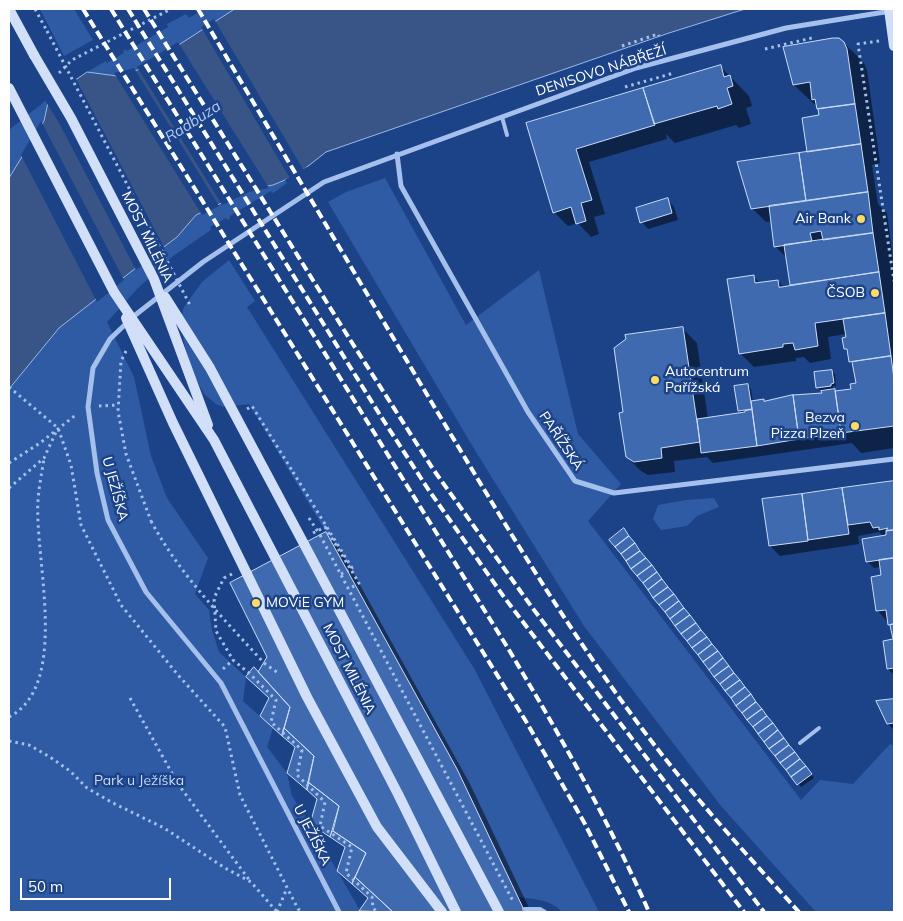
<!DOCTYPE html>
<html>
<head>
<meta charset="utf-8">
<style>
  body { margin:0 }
  #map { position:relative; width:903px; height:921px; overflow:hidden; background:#1c4388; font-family:Mulish,sans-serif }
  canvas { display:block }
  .frame { position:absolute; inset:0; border:10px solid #fff; pointer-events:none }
  .scale { position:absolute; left:20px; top:878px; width:151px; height:22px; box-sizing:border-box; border:2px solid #fff; border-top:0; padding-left:6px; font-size:15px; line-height:18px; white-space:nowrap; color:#fff; -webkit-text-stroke:4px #1c4388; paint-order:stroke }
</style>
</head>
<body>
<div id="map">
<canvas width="903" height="921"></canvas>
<div class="frame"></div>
<div class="scale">50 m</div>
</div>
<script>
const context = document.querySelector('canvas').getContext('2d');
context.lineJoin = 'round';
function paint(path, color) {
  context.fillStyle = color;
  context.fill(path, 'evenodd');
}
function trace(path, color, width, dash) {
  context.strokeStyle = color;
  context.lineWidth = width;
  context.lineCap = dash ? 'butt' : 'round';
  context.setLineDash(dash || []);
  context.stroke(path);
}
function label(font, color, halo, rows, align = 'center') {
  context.font = font + ' Mulish,sans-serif';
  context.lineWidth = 5;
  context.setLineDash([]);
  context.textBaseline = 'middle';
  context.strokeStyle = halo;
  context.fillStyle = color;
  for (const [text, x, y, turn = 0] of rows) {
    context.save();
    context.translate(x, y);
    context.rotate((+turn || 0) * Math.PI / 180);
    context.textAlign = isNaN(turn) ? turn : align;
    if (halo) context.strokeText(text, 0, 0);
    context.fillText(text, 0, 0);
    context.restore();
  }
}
paint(new Path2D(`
  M40,9h34l19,31 -29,16z
  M204,9h31l-94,60 -24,7 -30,-4 19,-11 1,2 17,-10 -1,-2 3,-2 1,2 41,-24 -1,-3 19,-10 3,4z
  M49,98l-5,23 -35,57v-48z
  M385,178l81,147 73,-55 39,164 43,50 -33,37 213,279 19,-20 33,4 37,-40 4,2v166h-78l-95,-106 -137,-180 -108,-174 -148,-250 18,-10z
  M285,180l2,3 -14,10 -2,-2 -41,25v2l-2,2 -2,-2 -16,9 1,3 -38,26 -36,33 -30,33 27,55 17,79 16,42 41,60 -13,36 14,16 3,20 7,22 27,25 -3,24 30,27 -6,19 20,26 5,23 18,28 51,88h-352v-523l50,-61 73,-57 45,-34 19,-22 53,-25 24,-5z
  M229,260l26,41 -8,6 228,363 124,242h-37c-10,-12 -28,-13 -44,-15l-61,-128 -131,-237 -77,-128 -25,3 -8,-3 -12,-10 -10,-19 -9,-28 -5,-26 4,-14 18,-25z
  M714,498l5,9 -22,9 -10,10 -26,4 -8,-11 5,-14 28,-5z`), '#2f5ba5');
const water = new Path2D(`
  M235,9h510l-76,24 -343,119 -19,15 -22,13 -12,5 -24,5 -53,25 -19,22 -45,34 -73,57 -50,61v-211l35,-57 5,-23 38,-26 30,4 24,-7z`);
paint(water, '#395588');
trace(water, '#98b9ed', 1);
paint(new Path2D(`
  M214,19l89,150 4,-2 1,2 -22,13 -1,-2 4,-3 -88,-150z
  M178,42l91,146 -20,4 -27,13 -85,-138z
  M134,68l85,138 -17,9 -88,-142z
  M75,77l90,172 -29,21 -77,-147 -13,-21 2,-6z
  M41,121l83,159 -27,22 -76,-147z`), '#1c4388');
paint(new Path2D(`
  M844,43l20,20 3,7 13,93 -8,2 6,39 9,9 7,54v25h-1l1,10v146l-33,5 -9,-10 -139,20 -6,-6 -33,4 1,11 -27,3 -7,-4 -14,-14 -3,-44 59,-84 14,14 11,76 35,-5 -4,-4 9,-25 3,4 2,13 10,-2 2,2 59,-8 -2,-4h-2l-3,-3 15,-16 3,3 1,12h-3l1,4 2,2 16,-2 5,-6 -3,-18 -4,-4 -1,-9 -4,-4 1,-15 -18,3 3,22 -21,4 -6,-6 -8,1v3l-42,6 -14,-14 13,-77 8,8 17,-3 6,6 7,-1 -4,-28 -12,-12 -3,-25 -6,1 -14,-14 58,-55 11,-37 -3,-12h-4l-20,-19z
  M720,66l29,30 3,10 -6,2 5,16 -12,4 -3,-3 -61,18 -9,-9 1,5 -78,23 16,52 -11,3 5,17 -8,3 -13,-14 -10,3 -14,-14 -26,-89z
  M668,200l6,7 4,13 -30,9 -6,-7z
  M894,482v193l-6,-6 -4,-27 10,-2 -2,-13 -15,-17 6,-34 -2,-9 -7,1 -7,-7 17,-24 -5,-5 -21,4 1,8 -79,12 -10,-10 -6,-46z
  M627,533l187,245 -13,9 -190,-247z
  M326,534l13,13 131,237 61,128h-136l-26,-24v3l22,21h-29l-1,-1 9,-12 -24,-51 -27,-17 -7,-7 6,-25 -22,-51 -38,-74 11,-17z
  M894,700v30l-6,-6 -11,-22z`), '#0007');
const building = new Path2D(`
  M833,38h6l5,4 3,7 8,55 -38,5 -2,-10 -3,1 -2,-18 -17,3 -10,-38z
  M721,65l3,12 6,-2 3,11 -6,2 5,16 -14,5 -1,-3 -63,18 -11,-36z
  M643,88l12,37 -79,24 16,51 -11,3 5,18 -10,3 -5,-17 -18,6 -27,-90z
  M855,104l6,40 -54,8 -5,-34 17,-3 -1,-6z
  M861,144l7,48 -62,9 -7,-48z
  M799,153l7,48 -55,8 -14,-47z
  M868,192l5,41 -50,7 -2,-9 -11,2 2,8 -38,6 -5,-41z
  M668,198l4,15 -32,10 -4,-15z
  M873,233l6,39 -89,13 -6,-40z
  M879,272l6,41 -70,10 3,23 -23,4 -2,-7 -10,1v3l-44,7 -12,-75 27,-4 1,8 23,-3 1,7z
  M885,313l6,43 -42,6 -2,-13h-3l-2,-11 4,-1 -3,-18z
  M683,327l17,115 -39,6 1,10 -28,4 -8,-5 -7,-44 4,-1 -9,-64 12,-9 -1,-4z
  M891,356l3,23v47l-53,7 -6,-42 16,-2 -1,-5 6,-1 -4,-21z
  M832,370l2,13 -3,1v2l-15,2 -2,-16z
  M748,384l4,25 -14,2 -4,-25z
  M835,389l6,44 -42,6 -6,-44 29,-2 -1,-2z
  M793,395l6,44 -42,7 -6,-45 13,-2v2z
  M752,410l5,36 -56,7 -4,-34 48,-7v-1z
  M894,481v49l-8,1 2,-3 -9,2v-3l-6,1 -3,-6 -22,3 -6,-37z
  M842,488l7,46 -41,6 -6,-46z
  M802,494l6,47 -39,5 -7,-47z
  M624,528l5,8 -14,11 -6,-7z
  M894,530v28l-28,4 -4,-23 24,-4v-4z
  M326,532l131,237 68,143h-132l-38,-35 11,-24 -33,-22 6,-25 -31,-24 6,-26 -30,-28 6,-21 -32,-35 9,-15 -37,-74z
  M629,536l6,7 -14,11 -6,-7z
  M635,543l5,8 -14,10 -5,-7z
  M640,551l6,7 -15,11 -5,-8z
  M646,558l6,7 -15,11 -6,-7z
  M894,558v66l-6,1 -2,-15 -10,1 -5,-34 10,-2 -2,-15z
  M652,565l5,7 -14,11 -6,-7z
  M657,572l5,7 -14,11 -5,-7z
  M662,579l6,8 -15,11 -5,-8z
  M668,587l6,7 -15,11 -6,-7z
  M674,594l5,7 -14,11 -6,-7z
  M679,601l5,7 -14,11 -5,-7z
  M684,608l6,7 -15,11 -5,-7z
  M690,615l6,8 -15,11 -6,-8z
  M696,623l5,7 -14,11 -6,-7z
  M894,624v44l-7,1 -4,-28 10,-2 -3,-14z
  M701,630l6,7 -15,11 -5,-7z
  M707,637l5,7 -14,11 -6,-7z
  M712,644l6,7 -15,11 -5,-7z
  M718,651l5,7 -14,12 -6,-8z
  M723,658l6,8 -15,11 -5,-7z
  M729,666l5,7 -14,11 -6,-7z
  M254,667l36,40 -8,29 -22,-20 9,-18 -23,-21z
  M734,673l6,7 -15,11 -5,-7z
  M740,680l5,7 -14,11 -6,-7z
  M745,687l6,7 -15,12 -5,-8z
  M751,694l5,8 -14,11 -6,-7z
  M894,699v24l-7,1 -11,-23z
  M756,702l6,7 -15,11 -5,-7z
  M762,709l5,7 -14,11 -6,-7z
  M767,716l6,7 -15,11 -5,-7z
  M773,723l5,7 -14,12 -6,-8z
  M284,728l30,28 -7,34 -20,-17 8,-26 -13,-11z
  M778,730l6,8 -15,11 -5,-7z
  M784,738l5,7 -14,11 -6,-7z
  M789,745l6,7 -15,11 -5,-7z
  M795,752l5,7 -14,11 -6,-7z
  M800,759l6,7 -15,11 -5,-7z
  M806,766l6,8 -15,11 -6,-8z
  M308,782l31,24 -9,31 -20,-13 7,-25 -10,-9z
  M333,831l33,22 -14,31 -15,-13 8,-24 -15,-10z
  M355,877l38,35 -34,-1 9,-13 -16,-14z`);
paint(building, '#406aaf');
trace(building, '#cadcf8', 1);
trace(new Path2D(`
  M35,9l12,22
  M879,41l-21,3 36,237
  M622,46l36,-12 1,2
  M765,49l47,-11
  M59,73l13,-13 99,-51
  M625,87l49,-14
  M126,351l-5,10 -3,50 8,43 25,67
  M9,387l49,41 13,37 10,60 40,80 57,70 47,52 15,68 58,114 5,3
  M99,406l18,-1
  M247,409l5,-3 41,66
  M9,463l31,-20 37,-29
  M9,488l35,-30 13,-28
  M313,533l12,-6 34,56 -10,6
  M320,535l194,368
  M232,574l-8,4 -10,20 2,33 17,29 16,13 27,27 -5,22 31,28 -5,25 28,27 -5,24 32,21 -6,26 26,24 1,11 4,4
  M341,574l6,-3
  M264,663l14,10
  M223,669l10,-9
  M130,698l48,86 72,97
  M9,717c62,-32 25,-159 29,-217 1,-14 4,-28 6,-42
  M9,741l20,4 21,12 20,14 17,17 24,14 53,26 61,40 26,14 26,30
  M277,912l10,-24`), '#a5c0ec', 3, [2.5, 4]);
trace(new Path2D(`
  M502,117l5,18
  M800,743l19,-15
  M524,909h16l5,3`), '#a5c0ec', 4);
trace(new Path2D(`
  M397,154l4,32 127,226 47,69 39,12 280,-34
  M339,912l-118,-229 -75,-91 -38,-72 -11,-47 -9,-66 5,-39 17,-29 24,-23 69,-54 121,-80 312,-114 150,-40 105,-17`), '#a5c0ec', 5);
trace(new Path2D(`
  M9,9l25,46
  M889,9l5,37
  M304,544l195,368
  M247,574l60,123 70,130 65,85`), '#d1dff9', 10);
trace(new Path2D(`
  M83,9l444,714 58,101 44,88
  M111,9l395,636c52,87 102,174 143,267
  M128,9l252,406 48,74 76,108 240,315
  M144,9l205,329 84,131 98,137 233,306
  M198,9c80,135 160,270 240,404 65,108 129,216 205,317 48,64 102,123 156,182`), '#fff', 4, [9, 4]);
trace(new Path2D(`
  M47,31l143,274
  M293,472l59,96 -5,3
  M309,518l11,17
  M151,521c29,54 72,97 113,142`), '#a5c0ec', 3, [2.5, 4]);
trace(new Path2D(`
  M34,55l37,63 83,161 54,146
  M9,88l105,204 100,148 184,354 58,118
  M165,297l45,71 94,176
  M126,318l47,105 74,151`), '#d1dff9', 10);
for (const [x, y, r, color] of [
  [861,219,5,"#fcdb63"],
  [875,293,5,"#fcdb63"],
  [655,380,5,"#fcdb63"],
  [855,426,5,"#fcdb63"],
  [256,603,5,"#fcdb63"]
]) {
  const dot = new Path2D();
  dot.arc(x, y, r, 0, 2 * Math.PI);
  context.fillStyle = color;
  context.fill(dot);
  trace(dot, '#1c4388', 2);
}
label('14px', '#fff', '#1c4388', [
  ["DENISOVO NÁBŘEŽÍ",601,71,-18],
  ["MOST MILÉNIA",147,237,64],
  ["PAŘÍŽSKÁ",561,441,56],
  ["U JEŽÍŠKA",115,489,75],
  ["MOST MILÉNIA",349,669,63],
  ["U JEŽÍŠKA",312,835,63]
]);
label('14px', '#fff', '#1c4388', [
  ["Air Bank",851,219],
  ["ČSOB",865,293],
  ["Autocentrum",665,372,"left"],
  ["Pařížská",665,388,"left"],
  ["Bezva",845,418],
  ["Pizza Plzeň",845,434],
  ["MOViE GYM",266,603,"left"]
], 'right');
label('14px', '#cadcf8', '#1c4388', [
  ["Park u Ježíška",139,781]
]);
label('italic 15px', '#b1caf3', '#1c4388', [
  ["Radbuza",193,122,-33]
]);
</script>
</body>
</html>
